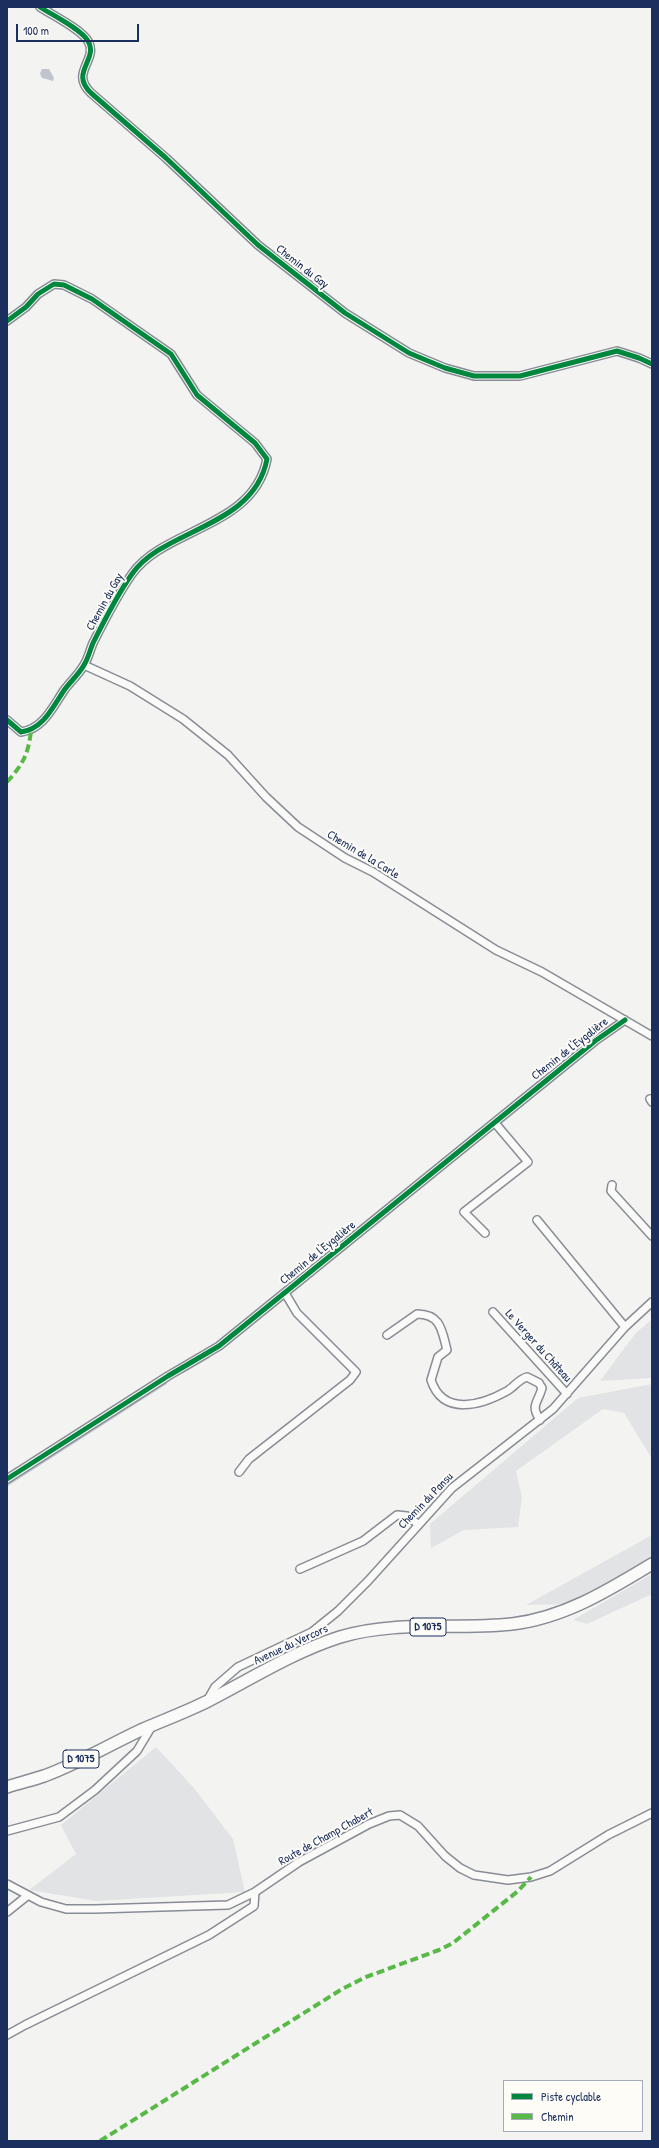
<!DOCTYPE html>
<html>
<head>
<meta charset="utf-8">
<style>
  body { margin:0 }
  #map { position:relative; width:659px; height:2148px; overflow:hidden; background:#f3f3f2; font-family:"Patrick Hand",sans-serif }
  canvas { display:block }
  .frame { position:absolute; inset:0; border:8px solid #1b2f5e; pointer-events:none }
  .legend { position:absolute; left:503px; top:2080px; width:140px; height:52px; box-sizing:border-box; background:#fdfcf7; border:1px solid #a3aaba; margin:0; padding:5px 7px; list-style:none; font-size:12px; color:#1b2f5e }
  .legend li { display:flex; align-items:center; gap:8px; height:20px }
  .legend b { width:20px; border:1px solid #a3aaba }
  .scale { position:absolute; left:16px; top:24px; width:123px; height:18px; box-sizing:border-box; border:2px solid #1b2f5e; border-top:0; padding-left:5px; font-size:12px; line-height:14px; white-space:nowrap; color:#1b2f5e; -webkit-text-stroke:3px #fdfcf7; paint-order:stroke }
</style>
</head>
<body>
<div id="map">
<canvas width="659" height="2148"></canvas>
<div class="frame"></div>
<ul class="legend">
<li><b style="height:5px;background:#00873e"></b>Piste cyclable</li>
<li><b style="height:5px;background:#58b947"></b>Chemin</li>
</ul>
<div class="scale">100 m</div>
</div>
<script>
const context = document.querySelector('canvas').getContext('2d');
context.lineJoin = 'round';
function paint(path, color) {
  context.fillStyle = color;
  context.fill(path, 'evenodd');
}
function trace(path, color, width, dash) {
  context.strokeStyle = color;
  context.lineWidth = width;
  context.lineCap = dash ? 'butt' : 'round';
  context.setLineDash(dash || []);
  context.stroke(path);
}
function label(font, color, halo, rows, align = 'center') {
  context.font = font + ' "Patrick Hand",sans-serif';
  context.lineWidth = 4;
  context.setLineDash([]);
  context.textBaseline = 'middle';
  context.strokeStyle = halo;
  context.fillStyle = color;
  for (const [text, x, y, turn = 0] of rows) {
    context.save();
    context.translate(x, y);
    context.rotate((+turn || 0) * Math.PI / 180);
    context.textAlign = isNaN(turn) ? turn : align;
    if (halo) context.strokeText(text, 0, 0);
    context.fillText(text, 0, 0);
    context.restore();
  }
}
paint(new Path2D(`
  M652,1319v59l-52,3 35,-47z
  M652,1384v75l-28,-46 -21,-4 -87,62 6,26 -4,30 -54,3 -33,18 -1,-24 148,-126z
  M652,1535v24l-84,45 -42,1z
  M652,1574v20l-65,30 -14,-4z
  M156,1747l38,41 39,51 12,53 -149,9 -67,-11 47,-36 -15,-29z`), '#e2e3e5');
paint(new Path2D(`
  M42,69h7l5,9 -1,3 -11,-3 -2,-4z`), '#c0c4ce');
trace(new Path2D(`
  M183,1372l26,-15
  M7,1485l159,-102`), '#c0c4ce', 2.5);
const minor = new Path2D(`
  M40,7c12,8 41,22 48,34 11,19 -19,31 3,52l75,65 92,87 87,68 64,40 36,15 29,8h46l97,-25 22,7 13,6
  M7,321l19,-14 12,-13 16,-10 10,1 28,14 79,55 26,41 58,48 12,16c-13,69 -103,69 -135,115 -15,21 -27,45 -39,69 -3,7 -5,16 -9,22 -5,9 -13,16 -19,24 -12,17 -21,40 -44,43l-14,-12
  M84,665l46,21 53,33 45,36 38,42 32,30 47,31 28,14 123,78 46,22 110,64
  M650,1099l2,3
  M612,1185l-1,6 41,45
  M537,1220l88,107
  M485,1233l-21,-21 64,-50 -33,-39
  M493,1312l74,82
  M387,1335l30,-21c24,0 25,17 30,36l-9,7 -7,23c12,37 51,25 76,11 7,-4 12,-12 20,-14l12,6 3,5c-4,15 -12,17 -2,32
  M239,1472l10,-13 101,-79 6,-8 -59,-59 -12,-20
  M7,1479l161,-103 51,-30 376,-305 30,-21
  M300,1569l63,-28 34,-26 10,1 11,8
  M207,1701l8,-14 23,-20 74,-35 26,-21 30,-30 84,-93 101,-79 72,-82 27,-25
  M7,1831l52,-14 36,-27 42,-39 15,-25
  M7,1884l34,18 25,7h29l133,-4 27,-13 44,-30 70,-38 20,-8 11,-1 18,11 27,30 15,12 14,7 34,5 23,-3 19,-6 58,-36 44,-22
  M7,1912l20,-16
  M7,2035l18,-10 184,-90 45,-29 1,-14`);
const primary = new Path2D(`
  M7,1787c12,-4 25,-7 37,-11 33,-12 65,-31 97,-46 23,-10 45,-18 67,-29 43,-22 85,-49 132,-64 56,-17 115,-7 172,-13 52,-6 97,-34 140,-60`);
trace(minor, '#888c94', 10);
trace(primary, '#888c94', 14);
trace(minor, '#fafaf8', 7);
trace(primary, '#fafaf8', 11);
trace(new Path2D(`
  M7,782c16,-18 21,-27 24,-51
  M100,2141l242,-152 24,-12 73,-27 14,-7 65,-52 13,-14`), '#58b947', 4, [8, 4]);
trace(new Path2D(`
  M40,7c12,8 41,22 48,34 11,19 -19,31 3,52l75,65 92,87 87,68 64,40 36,15 29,8h46l97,-25 22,7 13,6
  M7,321l19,-14 12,-13 16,-10 10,1 28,14 79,55 26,41 58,48 12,16c-13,69 -103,69 -135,115 -15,21 -27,45 -39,69 -3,7 -5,16 -9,22 -5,9 -13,16 -19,24 -12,17 -21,40 -44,43l-14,-12
  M7,1479l161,-103 51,-30 376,-305 30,-21`), '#00873e', 5);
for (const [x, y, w] of [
  [428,1627,36],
  [81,1759,36]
]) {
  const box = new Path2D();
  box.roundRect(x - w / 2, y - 9, w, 18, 3);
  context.fillStyle = '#fdfcf7';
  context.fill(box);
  trace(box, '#1b2f5e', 1);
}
label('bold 11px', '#1b2f5e', null, [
  ["D 1075",428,1627],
  ["D 1075",81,1759]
]);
label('12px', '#1b2f5e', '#fdfcf7', [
  ["Chemin du Gay",302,267,38],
  ["Chemin du Gay",105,602,-61],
  ["Chemin de la Carle",363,855,31],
  ["Chemin de l'Eygalière",570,1049,-38],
  ["Chemin de l'Eygalière",318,1253,-39],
  ["Le Verger du Château",538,1346,48],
  ["Chemin du Pansu",426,1501,-46],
  ["Avenue du Vercors",291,1645,-25],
  ["Route de Champ Chabert",326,1837,-29]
]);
</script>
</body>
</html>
